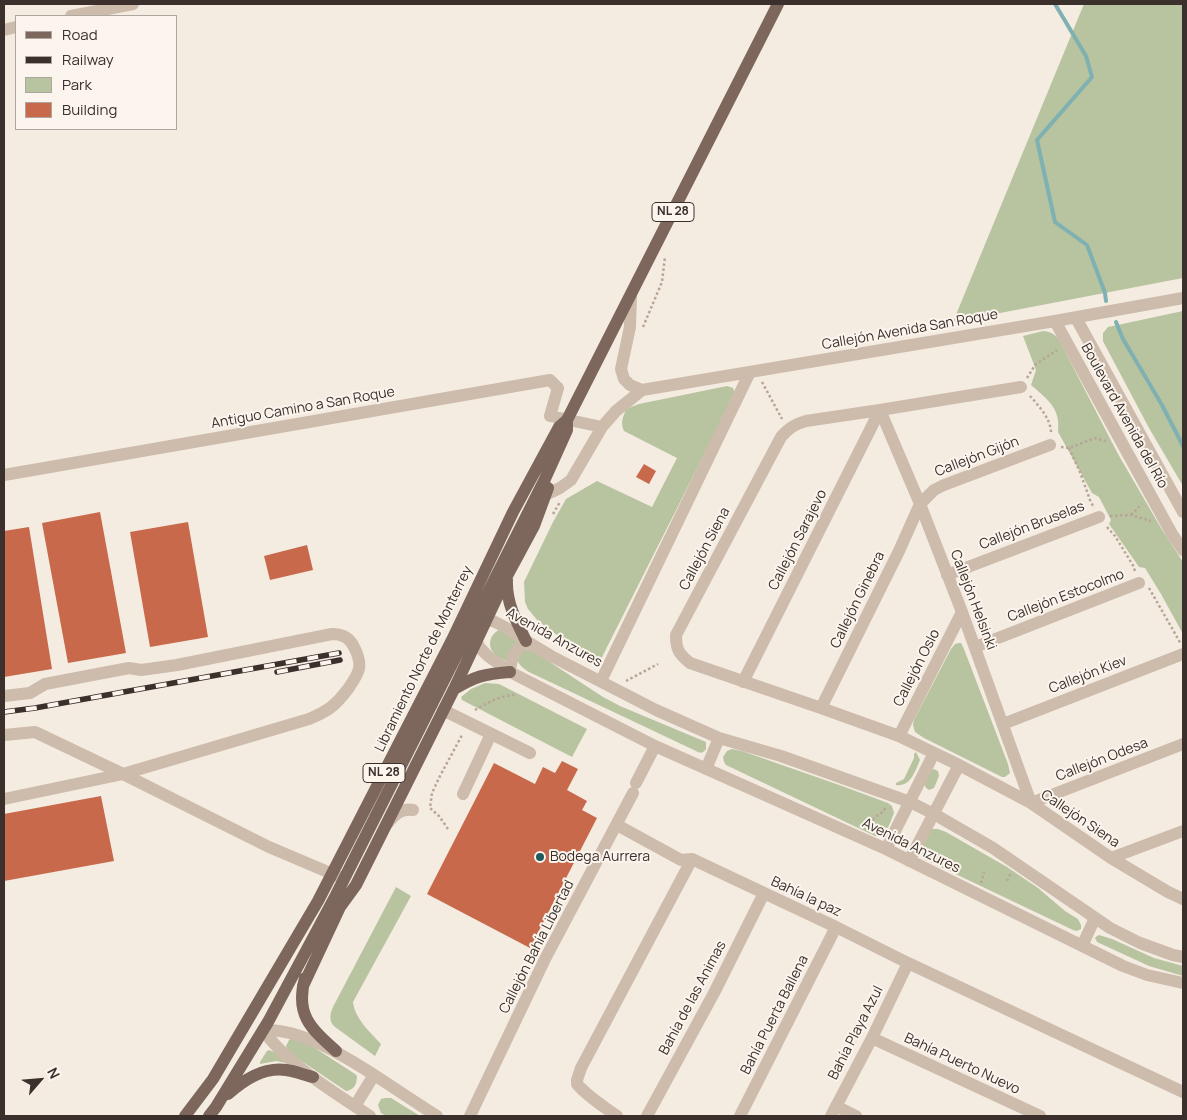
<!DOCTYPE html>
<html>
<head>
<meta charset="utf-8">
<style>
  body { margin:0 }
  #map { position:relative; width:1187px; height:1120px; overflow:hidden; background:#f4ebe1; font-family:Manrope,sans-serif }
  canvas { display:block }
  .frame { position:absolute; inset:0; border:5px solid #3b302b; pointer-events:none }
  .legend { position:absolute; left:15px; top:15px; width:162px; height:115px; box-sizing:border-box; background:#fbf5ee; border:1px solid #aea6a0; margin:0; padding:6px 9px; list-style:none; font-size:15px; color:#3b302b }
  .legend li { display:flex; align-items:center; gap:10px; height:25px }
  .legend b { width:25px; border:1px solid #aea6a0 }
  .north { position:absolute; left:15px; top:1055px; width:50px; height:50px; -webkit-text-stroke:4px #fbf5ee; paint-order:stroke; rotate:63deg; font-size:14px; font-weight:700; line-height:20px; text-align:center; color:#3b302b }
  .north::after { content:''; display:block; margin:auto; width:18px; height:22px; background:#3b302b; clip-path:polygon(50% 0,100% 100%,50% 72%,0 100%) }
</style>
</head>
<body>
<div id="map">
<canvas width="1187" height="1120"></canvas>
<div class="frame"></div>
<ul class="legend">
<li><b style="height:6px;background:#7d675c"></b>Road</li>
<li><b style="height:6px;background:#3b302b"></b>Railway</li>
<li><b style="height:14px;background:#b8c4a0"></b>Park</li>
<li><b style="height:14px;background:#c8694b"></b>Building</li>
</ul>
<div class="north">N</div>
</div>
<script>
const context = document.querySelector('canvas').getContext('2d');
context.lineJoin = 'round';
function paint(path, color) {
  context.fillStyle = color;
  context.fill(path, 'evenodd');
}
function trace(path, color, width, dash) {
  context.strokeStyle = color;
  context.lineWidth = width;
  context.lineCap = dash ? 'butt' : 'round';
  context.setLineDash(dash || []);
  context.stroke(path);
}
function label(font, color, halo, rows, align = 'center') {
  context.font = font + ' Manrope,sans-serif';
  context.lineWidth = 4;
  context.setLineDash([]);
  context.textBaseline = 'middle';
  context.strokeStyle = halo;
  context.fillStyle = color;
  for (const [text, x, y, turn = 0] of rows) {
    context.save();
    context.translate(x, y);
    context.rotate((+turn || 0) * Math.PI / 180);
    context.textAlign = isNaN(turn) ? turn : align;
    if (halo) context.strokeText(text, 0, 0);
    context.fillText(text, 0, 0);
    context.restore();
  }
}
paint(new Path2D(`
  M1084,4h99v274l-230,44z
  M1183,311v175l-34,-58 -44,-83 -2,-4v-8l5,-6z
  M1043,331c6,0 11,3 15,7l60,116 43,74 22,34v72l-22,-40 -16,-26 -6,-1 -30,-43 2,-4 -12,-23 -7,-4 -34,-61c3,-24 -11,-33 -27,-47l5,-15 -13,-34z
  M727,386l6,2 2,5 -137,272 -60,-44 -10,-12 -3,-7 -1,-20 29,-60 13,-23 31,-18 55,26 25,-49 -53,-27c-4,-9 -1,-13 2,-22l13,-5z
  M499,630l20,12 -11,20c-5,-3 -12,-5 -15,-10 -6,-8 -2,-18 6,-22z
  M959,643h2l3,6 44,115 2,9 -5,4h-3l-78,-39 -9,-6 -2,-7 1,-5 37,-71 4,-5z
  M527,649l6,2 70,46 17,9 86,36v7c-3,5 -6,4 -10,2l-167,-79c-11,-7 -18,-15 -2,-23z
  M485,683l14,1 88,45 -15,28 -110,-57 -1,-3 10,-8z
  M732,749l10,2 100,35 46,17 4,3 2,7c-4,9 -7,24 -19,23l-149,-71 -2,-3 -1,-5 4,-6z
  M916,752l4,8c-5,11 -9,27 -24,25v-2l8,-4 10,-21v-4z
  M934,769l4,2 1,5 -5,12 -5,2 -3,-2 -2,-4 7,-14z
  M931,829h7l8,3 61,35 31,21 27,23 13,8 3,6v4l-4,2 -4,-1 -151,-72 -2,-7z
  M396,887l15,9 -58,106c2,17 17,30 28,42l-6,12 -40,-29c-7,-6 -5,-14 -1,-22z
  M1099,935l13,4 42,19 29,8v10l-34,-10 -52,-24 -2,-4 2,-2z
  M292,1038l9,1 54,35 2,2c0,8 -3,14 -11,15l-58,-39 -2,-6 3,-6z
  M269,1050l7,3 10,10 -10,-2 -16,3v-2l7,-11z
  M385,1098h6l29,18h-34l-5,-3 -3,-8 3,-6z`), '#b8c4a0');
trace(new Path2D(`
  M1055,4l31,52 6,21 -55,63 18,82 32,23 18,48 1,8
  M1116,322l7,17 39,66 21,41`), '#7fb0b2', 4);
paint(new Path2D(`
  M644,464l12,7 -7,13 -13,-7z
  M100,512l26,141 -58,10 -26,-140z
  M188,522l20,115 -58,10 -20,-115z
  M29,527l23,142 -48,8v-146z
  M307,545l6,25 -43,10 -6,-24z
  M562,761l16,8 -11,21 20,11 -5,9 15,8 -67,130 -103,-54 67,-131 41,21 8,-17 12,6z
  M101,796l13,65 -110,20v-67z`), '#c8694b');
trace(new Path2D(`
  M643,327l19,-45 3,-25
  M1027,378l8,-13 22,-15
  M762,382l20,37
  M1030,396c9,10 21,23 21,37
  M1061,447l8,1 26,-10 13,4
  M1069,448l11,24 10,28 4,8
  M553,514l7,-12
  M1131,515l11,-11
  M1110,516l21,-1 20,6
  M1107,527l8,9 19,31 1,6
  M1149,588l32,56
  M626,681l32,-17
  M475,710c12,-7 27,-15 40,-15
  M867,828l8,-11 8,-5 3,-5
  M448,829l-9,-13 -9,-8 2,-15 8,-17 21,-39 1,-3
  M1007,881l4,-8
  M981,883l3,-11`), '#b9a596', 2.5, [2.5, 2.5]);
trace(new Path2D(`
  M71,16l62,-12
  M4,30l12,-3
  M631,295l-1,32 -9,42 3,10 6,6 12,5
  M1076,318l107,194
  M1055,321l117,213 11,16
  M1021,387l-141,23 -74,11c-11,3 -17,7 -25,16l-105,198c0,15 3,19 14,28l131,45 78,28 60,29 72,38 80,55 57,34 15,7
  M880,410l40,94 42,108 69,191 152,-59
  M4,475l546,-95 8,8 -8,28 52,11
  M545,495l15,-7 11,-8 31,-53 14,-16 26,-21 413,-69 128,-23
  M947,575l152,-58
  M975,647l164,-64
  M510,672c1,-15 5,-21 16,-31
  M601,681l149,-309
  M743,682l137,-272
  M4,696l26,-3 15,-9 84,-16 12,2 36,-5 155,-31c10,0 18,4 22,13 10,19 5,26 -6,42 -13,17 -20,22 -39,30l-186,55 -119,25
  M821,708l78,-157 21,-47 14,-14 10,-5 106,-40
  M443,710l87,43
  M1003,724l180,-70
  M4,735l31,-3 88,42 146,73 73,31
  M899,736l63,-124
  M706,769l13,-31
  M636,783l19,-37
  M463,794l28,-60
  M388,823c7,-9 14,-15 25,-13
  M617,825l64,35 11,-1 144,68 72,36 275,129
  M886,849l48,-96
  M1111,858l72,-27
  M909,861l50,-96
  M1082,946l13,-28
  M1183,957l-10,-2 -33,-12 -30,-15 -117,-80 -59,-34 -24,-12 -129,-46 -62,-18 -63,-28 -105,-54 -25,-15 -23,-15 -10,-5h-13l-10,6 2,7 8,14 8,8 22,16 145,74 231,103 237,117 24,9 36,8
  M263,1030c40,-2 86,29 119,50 18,12 36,24 55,36
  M263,1030c24,34 72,63 107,86
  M872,1038l168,78
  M355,1106l19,-31
  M836,1106l20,10
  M470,1116l75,-157 88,-166
  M617,1116c-14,-10 -29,-19 -40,-32v-4l4,-12 111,-209
  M647,1116l67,-123 50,-100
  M740,1116l96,-189
  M831,1116l41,-78 36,-75`), '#cdbbac', 12);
trace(new Path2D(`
  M507,580c-1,22 9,41 19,61
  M454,689c22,-13 30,-15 56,-17
  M305,978c-10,36 5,50 31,73
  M303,986l37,-79 16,-22 98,-196 53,-113 27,-50 14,-38
  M228,1094c16,-14 35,-27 58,-24 9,1 18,5 27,7
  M185,1116l28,-37 105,-178 134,-261 61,-128 46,-85 8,-7 211,-416
  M209,1116l7,-9 52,-85 68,-127 208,-414 23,-51v-10`), '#7d675c', 12);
const rail = new Path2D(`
  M277,672l63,-12
  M4,712l31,-4 304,-55`);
trace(rail, '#3b302b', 5.5);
trace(rail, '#fbf5ee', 4, [11]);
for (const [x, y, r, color] of [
  [540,857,5,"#1f5a5e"]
]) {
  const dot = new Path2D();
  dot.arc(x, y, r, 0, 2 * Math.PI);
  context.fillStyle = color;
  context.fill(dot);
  trace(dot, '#fbf5ee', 2);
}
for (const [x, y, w] of [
  [673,212,42],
  [384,773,42]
]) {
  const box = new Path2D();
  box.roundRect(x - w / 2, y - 9.5, w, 19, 4);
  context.fillStyle = '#fbf5ee';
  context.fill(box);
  trace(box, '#3b302b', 1);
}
label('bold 12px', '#3b302b', null, [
  ["NL 28",673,212],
  ["NL 28",384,773]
]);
label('14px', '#3b302b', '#fbf5ee', [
  ["Callejón Avenida San Roque",910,330,-10],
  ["Antiguo Camino a San Roque",303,408,-10],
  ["Boulevard Avenida del Río",1124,416,61],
  ["Callejón Gijón",977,457,-21],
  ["Callejón Bruselas",1032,526,-21],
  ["Callejón Sarajevo",798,540,-63],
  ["Callejón Siena",705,549,-62],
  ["Callejón Estocolmo",1066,596,-21],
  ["Callejón Ginebra",858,600,-64],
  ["Callejón Helsinki",973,600,69],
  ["Avenida Anzures",554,638,29],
  ["Libramiento Norte de Monterrey",424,659,-64],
  ["Callejón Oslo",917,668,-63],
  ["Callejón Kiev",1088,675,-21],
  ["Callejón Odesa",1102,760,-21],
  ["Callejón Siena",1080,819,34],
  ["Avenida Anzures",911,846,26],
  ["Bahía la paz",806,897,25],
  ["Callejón Bahía Libertad",537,947,-63],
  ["Bahía de las Animas",693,998,-62],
  ["Bahía Puerta Ballena",775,1015,-63],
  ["Bahía Playa Azul",856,1033,-63],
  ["Bahía Puerto Nuevo",962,1064,25]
]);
label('14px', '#3b302b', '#fbf5ee', [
  ["Bodega Aurrera",550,857]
], 'left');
</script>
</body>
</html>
